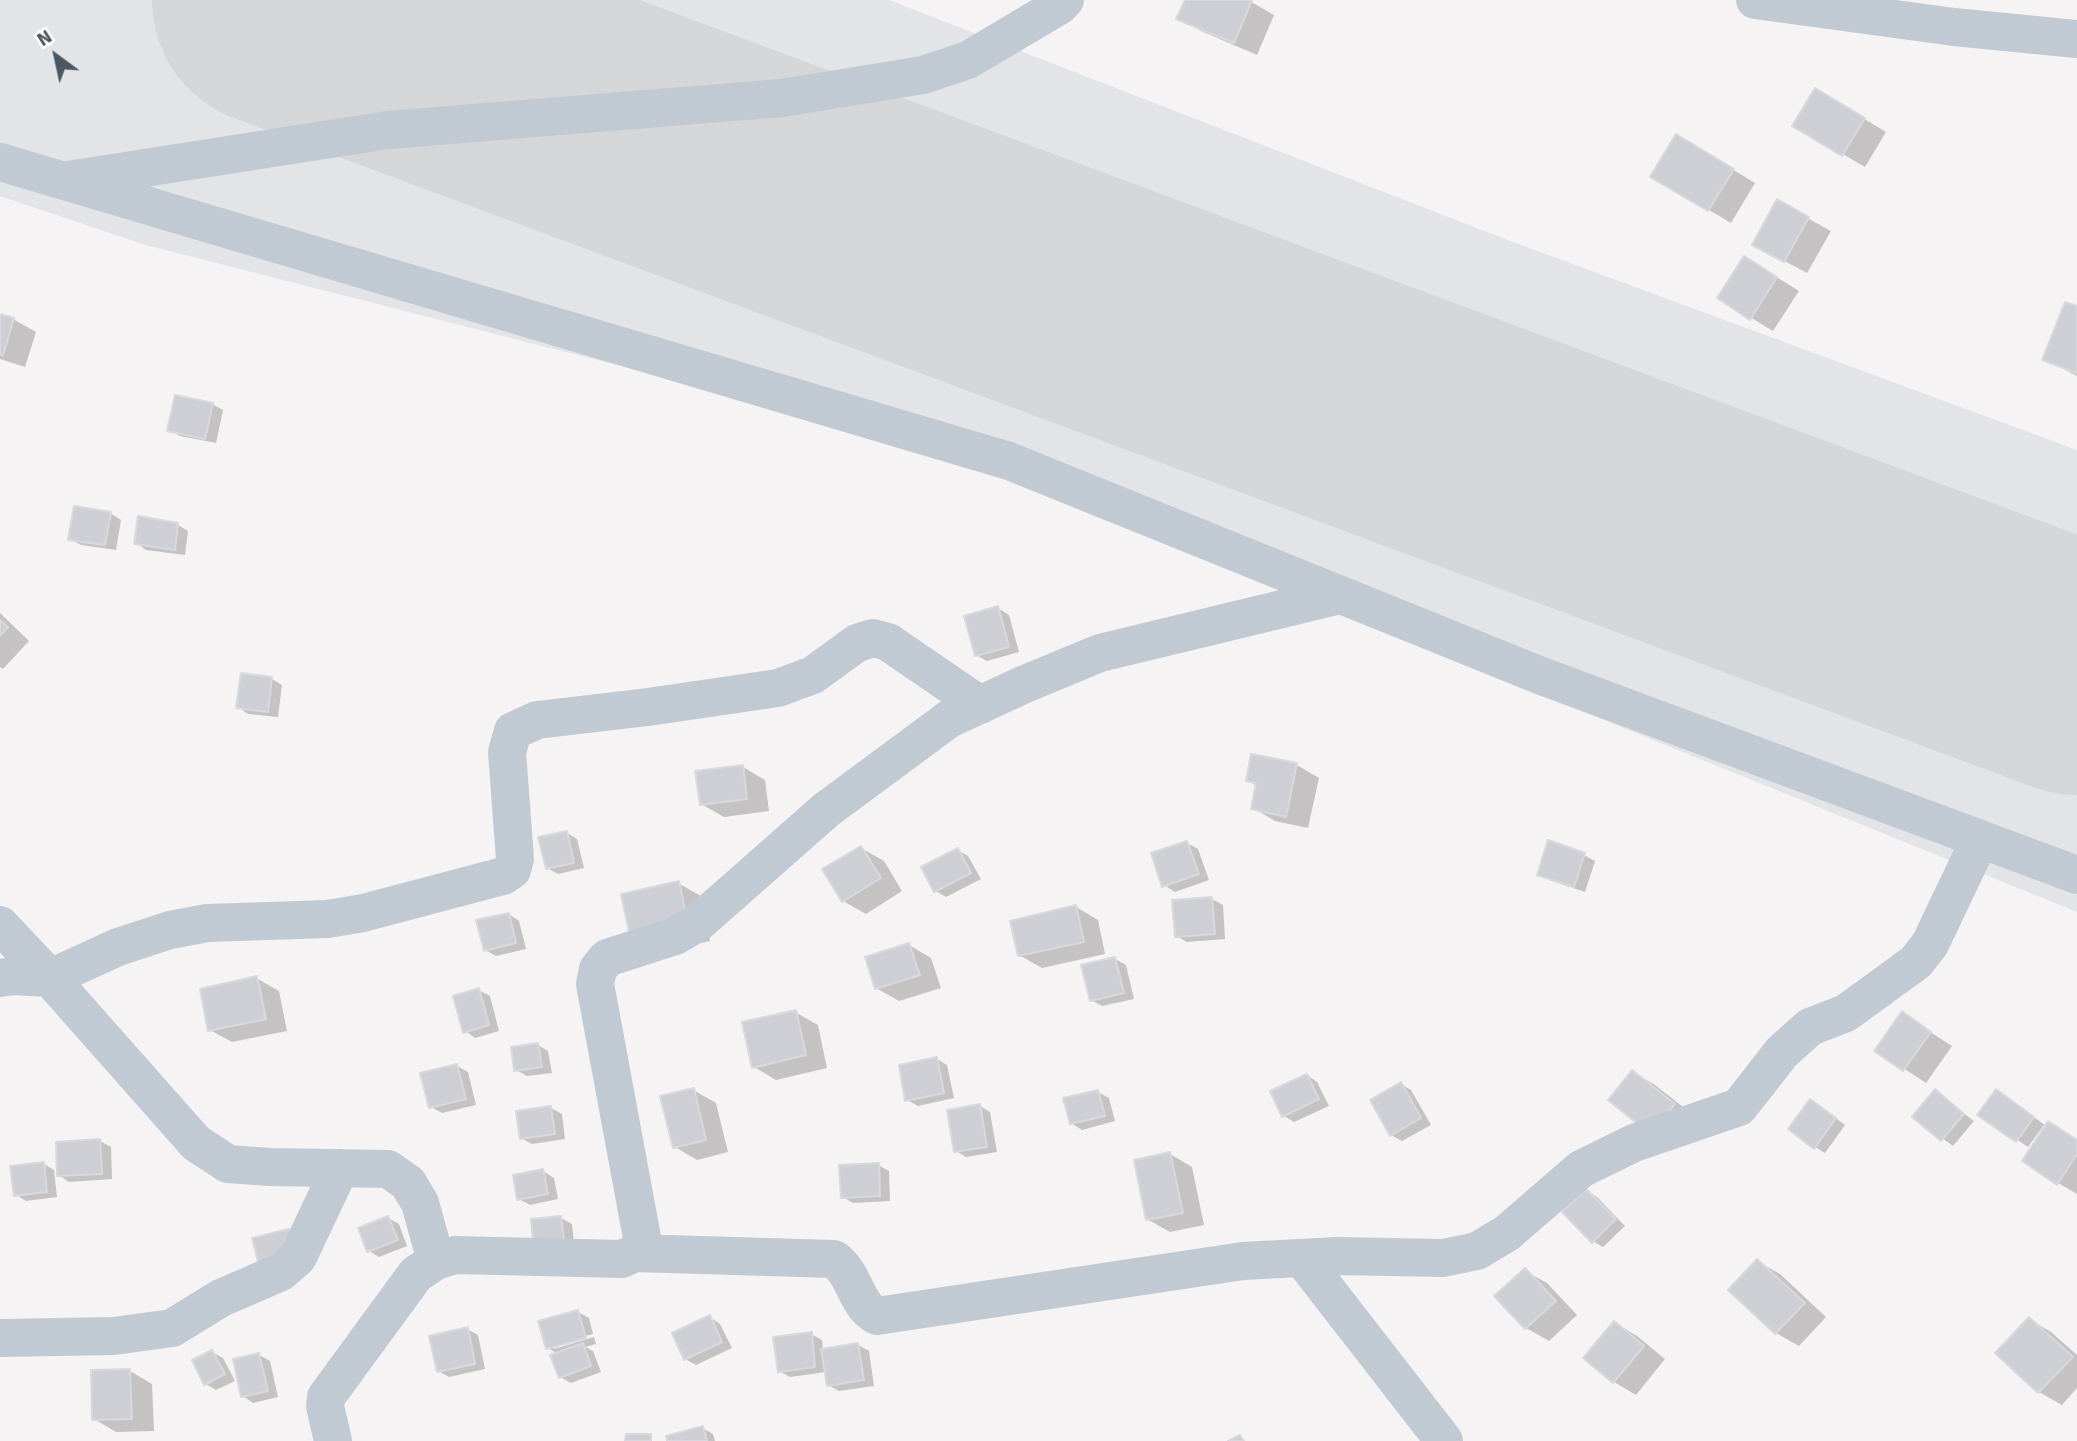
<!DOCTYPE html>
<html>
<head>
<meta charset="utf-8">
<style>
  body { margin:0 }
  #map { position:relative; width:2077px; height:1441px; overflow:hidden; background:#f5f3f3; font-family:Signika,sans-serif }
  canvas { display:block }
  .north { position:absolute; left:21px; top:21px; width:70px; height:70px; -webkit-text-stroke:5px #fff; paint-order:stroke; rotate:327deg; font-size:19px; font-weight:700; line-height:28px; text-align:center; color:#4a5661 }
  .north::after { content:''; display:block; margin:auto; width:24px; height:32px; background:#4a5661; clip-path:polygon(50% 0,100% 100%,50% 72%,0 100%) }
</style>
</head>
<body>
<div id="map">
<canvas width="2077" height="1441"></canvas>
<div class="north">N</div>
</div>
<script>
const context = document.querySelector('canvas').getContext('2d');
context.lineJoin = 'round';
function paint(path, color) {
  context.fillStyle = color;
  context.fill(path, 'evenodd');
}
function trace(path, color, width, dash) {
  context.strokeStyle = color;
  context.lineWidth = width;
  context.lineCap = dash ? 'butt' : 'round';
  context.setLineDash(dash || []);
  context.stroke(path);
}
paint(new Path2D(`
  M0,0h889l616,239 572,211v462l-1158,-470 -773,-197 -146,-49z`), '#e2e4e7');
paint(new Path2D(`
  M1186,0h62l26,15 -17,40 -56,-24 -22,-13z
  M1816,90l70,42 -21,35 -71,-41z
  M1677,136l78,47 -24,40 -79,-47z
  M1778,202l53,29 -24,42 -30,-16z
  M1767,271l32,20 -26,40 -54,-33z
  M2077,308v68l-32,-17z
  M0,316l13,3 23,13 -11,35 -25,-8z
  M212,404l11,6 -7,33 -36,-7 -11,-6z
  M110,513l11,7 -5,30 -35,-5 -11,-6z
  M178,525l10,6 -3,24 -39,-5 -10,-7z
  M998,608l11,7 10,37 -32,9 -11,-6z
  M0,613l29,28 -26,28 -3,-2z
  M272,679l10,6 -4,32 -30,-3 -10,-7z
  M1252,756l45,9 22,13 -11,50 -33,-7 -22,-13 4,-22 -10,-6z
  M743,767l22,13 4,31 -45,6 -23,-13z
  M567,833l10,6 7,29 -26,6 -11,-6z
  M1187,843l11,6 11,31 -34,12 -11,-7z
  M861,848l23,13 18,30 -36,23 -23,-13z
  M958,850l10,6 13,23 -35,18 -10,-6 -12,-23z
  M1584,855l11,6 -10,31 -36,-12 -10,-6z
  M678,883l23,13 9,45 -55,12z
  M1212,899l11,6 2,34 -38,3 -11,-6z
  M1076,907l22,13 7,34 -63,14 -23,-13z
  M509,914l10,7 7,28 -30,7 -11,-6z
  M909,945l22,13 10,30 -42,13 -23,-13z
  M1115,959l11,6 8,34 -32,7 -11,-6z
  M256,978l23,13 8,40 -55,11 -22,-12z
  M479,990l11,6 9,35 -24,7 -10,-7z
  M795,1012l23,13 9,43 -51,12 -22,-13z
  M1902,1014l50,32 -26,37 -49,-32z
  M538,1045l10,6 4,22 -25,3 -11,-6z
  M937,1059l10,6 7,33 -36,8 -11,-6z
  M457,1066l11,6 8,33 -34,8 -11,-6z
  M1633,1072l22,13 42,33 -24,28z
  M1307,1075l10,7 12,24 -35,16 -10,-6z
  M1401,1084l10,6 20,35 -29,16 -11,-6z
  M693,1090l23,13 12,49 -31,8 -22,-13z
  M1098,1092l11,6 6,23 -33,9 -11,-7z
  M1935,1092l39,29 -21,25 -39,-29z
  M2007,1097l39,29 31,14v54l-19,-11 -12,-56 -2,-2 -16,22 -49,-33z
  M980,1106l10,6 7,40 -31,5 -10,-6z
  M1821,1107l24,18 -20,28 -10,-6z
  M551,1108l11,6 3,25 -33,5 -11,-6z
  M100,1141l11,6 1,32 -43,3 -10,-7z
  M1170,1154l22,13 12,58 -34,7 -23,-13z
  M44,1164l10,6 3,27 -31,4 -11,-7z
  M878,1165l11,6 1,30 -37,2 -10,-6z
  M543,1171l11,7 4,21 -28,6 -11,-6z
  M1586,1191l11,6 28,29 -22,21 -10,-6z
  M388,1218l11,6 8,22 -28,11 -10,-6z
  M561,1218l11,6 3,29 -39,-3z
  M1757,1261l23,13 46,43 -27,29 -23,-13 -46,-43z
  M1525,1271l22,12 30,32 -28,26 -23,-13 -29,-32z
  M578,1312l11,6 4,16 -39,11v4l40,-12 2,7 -11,3 8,4 8,21 -30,11 -11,-6 -2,-23 -10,-6z
  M710,1317l10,7 12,24 -36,17 -11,-6z
  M2029,1319l22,13 26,23v33l-15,17 -23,-13 -41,-39z
  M1615,1323l22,13 28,23 -29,36 -22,-13 -28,-24z
  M467,1329l11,6 7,34 -36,8 -11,-6z
  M811,1334l11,6 1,11 35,-6 11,6 5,35 -35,5 -11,-6 -2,-13 -36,5 -11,-6z
  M212,1352l11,6 12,23 -19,9 -10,-6z
  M259,1355l11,6 8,36 -25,6 -10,-7z
  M130,1371l22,13 2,47 -38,1 -22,-13z
  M702,1428l11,6 2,7h-46z`), '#0003');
trace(new Path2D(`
  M278,0l1799,669`), '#d5d6d8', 252);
const building = new Path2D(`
  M1185,0h67l-18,43 -58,-24z
  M1815,88l50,30 -23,38 -50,-30z
  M1676,134l58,35 -26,42 -58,-34z
  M1777,199l32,18 -25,45 -32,-17z
  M1744,256l33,21 -27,43 -33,-22z
  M2065,302l12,4v67l-35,-13z
  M0,314l14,4 -11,37 -3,-1z
  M175,395l38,8 -8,36 -38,-8z
  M74,506l37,6 -6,33 -37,-5z
  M138,516l40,7 -3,27 -41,-6z
  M998,606l11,41 -34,9 -11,-40z
  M0,620l8,7 -8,9z
  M241,673l31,4 -4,35 -32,-4z
  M1251,754l46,9 -11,54 -35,-8 5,-26 -10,-2z
  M743,765l4,34 -47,6 -5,-34z
  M567,831l7,32 -28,6 -8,-32z
  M1548,840l37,13 -11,34 -37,-12z
  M1187,841l12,33 -37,13 -11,-34z
  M861,846l20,32 -39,24 -20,-33z
  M958,848l13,25 -37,19 -13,-25z
  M679,881l10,47 -58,13 -10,-47z
  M1212,897l3,37 -40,3 -3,-37z
  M1076,905l8,37 -66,14 -8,-35z
  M509,913l7,30 -32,8 -8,-31z
  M909,943l11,32 -45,14 -10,-32z
  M1115,957l9,36 -34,8 -9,-36z
  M257,976l9,43 -58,12 -8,-42z
  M479,988l10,37 -26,8 -10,-37z
  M796,1010l10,45 -54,13 -10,-46z
  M1902,1011l29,21 -28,39 -29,-20z
  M538,1043l4,24 -28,4 -3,-24z
  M937,1057l7,36 -39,8 -6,-36z
  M457,1064l9,35 -37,9 -9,-35z
  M1632,1070l43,34 -25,30 -42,-34z
  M1307,1074l12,25 -37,18 -12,-26z
  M1401,1082l20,36 -31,18 -20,-36z
  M694,1088l12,52 -33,8 -13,-52z
  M1935,1089l29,25 -23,27 -29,-24z
  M1996,1089l38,28 -18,25 -39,-27z
  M1098,1090l7,26 -35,8 -7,-26z
  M1810,1099l26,19 -22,31 -26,-20z
  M980,1104l7,43 -33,5 -7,-42z
  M551,1106l4,28 -35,5 -4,-28z
  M2048,1121l29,19v14l-20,31 -35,-24z
  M100,1139l2,35 -45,2 -1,-34z
  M1170,1152l13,61 -37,7 -12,-60z
  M44,1162l3,30 -33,4 -4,-30z
  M879,1163l1,33 -39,2 -2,-33z
  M543,1169l5,25 -31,6 -4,-25z
  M1586,1189l30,30 -24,24 -30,-31z
  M388,1216l10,24 -31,12 -9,-24z
  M561,1216l4,32 -31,3 -3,-32z
  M289,1229l8,32 -37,9 -8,-32z
  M1757,1259l48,44 -30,31 -47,-44z
  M1525,1268l31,33 -31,28 -31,-33z
  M578,1310l8,28 -40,11 -8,-28z
  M710,1315l12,27 -38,18 -12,-27z
  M2029,1317l44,40 -35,36 -43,-40z
  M1614,1321l30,25 -31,37 -30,-25z
  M468,1327l7,37 -38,8 -8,-36z
  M812,1332l3,35 -37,5 -5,-35z
  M583,1343l8,23 -32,12 -9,-23z
  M858,1343l6,37 -37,6 -6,-37z
  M212,1350l13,24 -21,11 -12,-25z
  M259,1353l9,38 -27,6 -8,-38z
  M130,1369l2,50 -40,1 -1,-50z
  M703,1426l4,15h-40l-1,-5z
  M626,1434h25v7h-26z
  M1240,1435l4,6h-16z`);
paint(building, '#cdcfd5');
trace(building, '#d7d9de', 2);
trace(new Path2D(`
  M0,162l1009,299 530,214 538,200
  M68,180l320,-50 394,-32 141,-23 45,-15 91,-54 6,-6
  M0,925l50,53 146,165 32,21 42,3 118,2 20,14 12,20 16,58
  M0,978l14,-2 36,2 68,-31 52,-17 37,-7 121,-4 35,-6 140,-37 9,-6 3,-11 -8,-107 6,-21 24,-11 111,-13 130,-19 35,-13 44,-32 16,-5 15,4 92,63
  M635,1253l199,6c21,14 21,46 43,57l366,-55 94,-5 106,2 34,-7 30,-18 74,-64 53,-26 105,-36 43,-55 28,-25 36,-14 70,-51 14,-18 50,-105
  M1302,1258l142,183
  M0,1338l114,-2 58,-8 49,-30 60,-26 17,-15 42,-89
  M333,1441l-8,-35 1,-9 90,-123 20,-13 19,-6 167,4 13,-6 8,-10 -48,-259 3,-15 9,-11 68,-22 24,-14 127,-112 123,-91 76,-35 75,-31 240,-58`), '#c1cad2', 38);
trace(new Path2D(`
  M1755,0l199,27 123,12`), '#c1cad2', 38);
</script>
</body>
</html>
